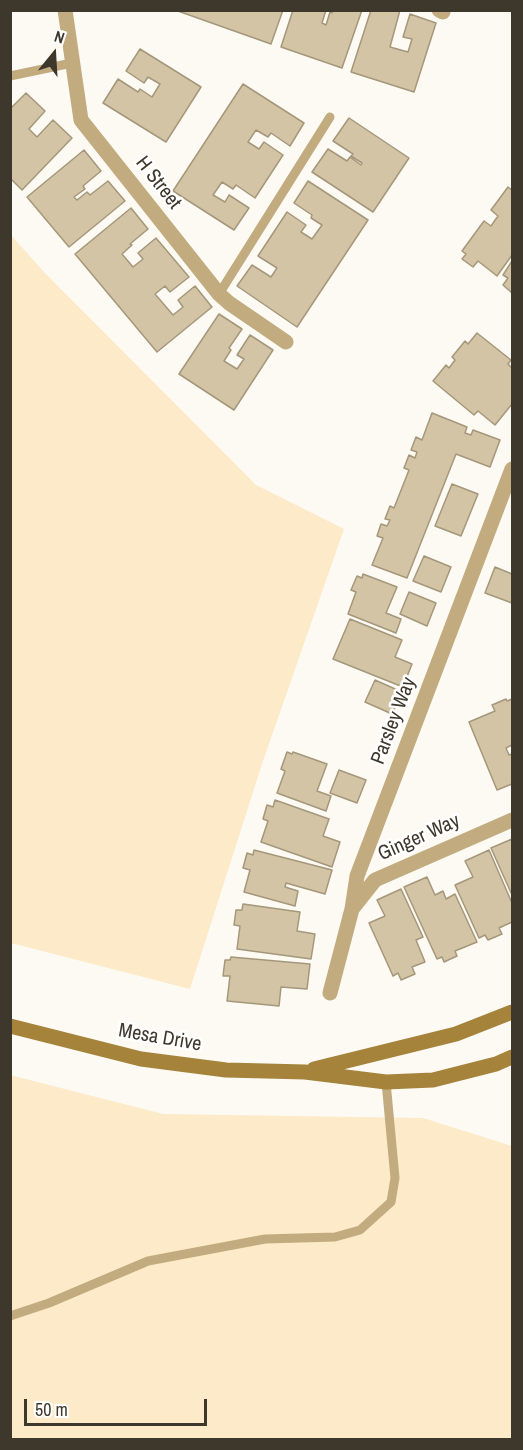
<!DOCTYPE html>
<html>
<head>
<meta charset="utf-8">
<style>
  body { margin:0 }
  #map { position:relative; width:523px; height:1450px; overflow:hidden; background:#fdfaf4; font-family:"Archivo Narrow",sans-serif }
  canvas { display:block }
  .frame { position:absolute; inset:0; border:12px solid #3e382c; pointer-events:none }
  .north { position:absolute; left:24px; top:24px; width:60px; height:60px; -webkit-text-stroke:4px #fff; paint-order:stroke; rotate:18deg; font-size:16px; font-weight:700; line-height:24px; text-align:center; color:#3e382c }
  .north::after { content:''; display:block; margin:auto; width:21px; height:27px; background:#3e382c; clip-path:polygon(50% 0,100% 100%,50% 72%,0 100%) }
  .scale { position:absolute; left:24px; top:1399px; width:183px; height:27px; box-sizing:border-box; border:3px solid #3e382c; border-top:0; padding-left:8px; font-size:18px; line-height:21px; white-space:nowrap; color:#3e382c; -webkit-text-stroke:4px #fff; paint-order:stroke }
</style>
</head>
<body>
<div id="map">
<canvas width="523" height="1450"></canvas>
<div class="frame"></div>
<div class="north">N</div>
<div class="scale">50 m</div>
</div>
<script>
const context = document.querySelector('canvas').getContext('2d');
context.lineJoin = 'round';
function paint(path, color) {
  context.fillStyle = color;
  context.fill(path, 'evenodd');
}
function trace(path, color, width, dash) {
  context.strokeStyle = color;
  context.lineWidth = width;
  context.lineCap = dash ? 'butt' : 'round';
  context.setLineDash(dash || []);
  context.stroke(path);
}
function label(font, color, halo, rows, align = 'center') {
  context.font = font + ' "Archivo Narrow",sans-serif';
  context.lineWidth = 5;
  context.setLineDash([]);
  context.textBaseline = 'middle';
  context.strokeStyle = halo;
  context.fillStyle = color;
  for (const [text, x, y, turn = 0] of rows) {
    context.save();
    context.translate(x, y);
    context.rotate((+turn || 0) * Math.PI / 180);
    context.textAlign = isNaN(turn) ? turn : align;
    if (halo) context.strokeText(text, 0, 0);
    context.fillText(text, 0, 0);
    context.restore();
  }
}
paint(new Path2D(`
  M10,234l34,38 212,213 88,44 -81,232 -73,228 -179,-46z
  M10,1075l153,39 260,4 89,28v293h-501z`), '#fceac8');
const building = new Path2D(`
  M175,10h108l-12,34z
  M293,10h33l-4,13 4,2 4,-13 2,1 1,-3h29l-20,58 -61,-21z
  M371,10h29l-10,37 18,5 4,-13 -9,-2 7,-23 26,9 -22,69 -63,-20z
  M140,49l61,38 -35,55 -63,-39 15,-24 20,13 2,-3 12,8 8,-13 -12,-7 -4,6 -18,-12z
  M243,84l61,39 -14,23 -19,-13 -3,4 -12,-7 -8,12 11,7 5,-7 19,13 -28,43 -19,-13 -3,4 -11,-7 -9,13 12,7 4,-7 20,13 -15,22 -61,-39z
  M26,93l19,18 -16,18 8,8 16,-17 19,18 -50,52 -12,-12v-69z
  M349,118l60,40 -36,54 -61,-40 16,-23 19,12 3,-4 11,8 1,-2 -11,-7 2,-2 -20,-13z
  M84,150l17,21 -18,15 2,3 -11,8 3,3 10,-8 3,3 18,-14 17,20 -56,46 -42,-50z
  M308,181l60,39 -71,107 -60,-41 15,-21 19,12 6,-9 -19,-12 29,-44 19,13 -5,7 11,7 10,-14 -11,-7 1,-3 -18,-12z
  M508,187l4,3v65l-15,21 -19,-15 -5,6 -11,-8 4,-5 -4,-3 22,-30 7,5 7,-10 -7,-6z
  M131,208l17,21 -18,15 2,1 -10,9 11,13 10,-8 -5,-6 18,-15 33,39 -19,15 -5,-6 -10,8 18,21 10,-8 -5,-7 17,-14 17,21 -55,45 -82,-98z
  M512,261v32l-9,-8 5,-7 -5,-3z
  M219,314l23,15 -13,19 2,2 -7,11 13,8 7,-10 -7,-4 13,-20 23,15 -39,60 -55,-36z
  M477,333l34,27 -3,4 4,4v36l-17,21 -17,-14 -4,4 -41,-34 13,-16 3,3 6,-8 -3,-3 13,-16 3,3z
  M432,413l35,14 -2,6 6,2 2,-5 27,10 -10,27 -34,-13 -49,124 -35,-13 11,-27 -6,-2 4,-12 6,2 3,-6 -5,-1 5,-13 4,2 15,-38 -5,-2 5,-13 6,3 2,-6 -6,-2 5,-13 6,3z
  M452,484l26,10 -17,42 -26,-10z
  M424,556l27,11 -10,25 -28,-11z
  M495,567l17,7v29l-27,-10z
  M363,574l34,13 -11,26 15,6 -5,14 -48,-19 8,-22 -5,-2 6,-14 5,2z
  M409,592l27,11 -9,23 -27,-12z
  M350,619l52,21 -7,17 17,7 -9,23 -70,-28z
  M375,680l27,12 -10,22 -27,-12z
  M506,699l1,2 5,-2v46l-6,3 3,7 3,-1v30l-15,6 -28,-68 26,-11 -3,-6z
  M287,752l5,2 1,-2 34,12 -10,27 14,5 -5,15 -49,-18 8,-22 -4,-2z
  M339,770l27,10 -9,23 -27,-10z
  M275,800l54,19 -6,17 17,6 -8,25 -71,-25 7,-21 -5,-2 4,-14 6,2z
  M512,839v56l-21,-47z
  M254,850l78,20 -7,24 -39,-11 -1,4 13,4 -3,15 -51,-14 6,-22 -7,-2 4,-15 6,2z
  M489,850l23,53v19l-13,6 3,6 -14,6 -3,-5 -6,3 -24,-53 18,-8 -8,-16z
  M427,877l8,18 8,-4 3,8 9,-5 22,48 -22,9 2,5 -13,6 -2,-5 -5,2 -33,-72z
  M401,889l22,48 -7,3 9,22 -13,5 3,7 -14,6 -3,-7 -5,3 -24,-53 16,-7 -8,-16z
  M243,904l57,8 -3,19 18,3 -4,25 -74,-10 3,-23 -6,-1 2,-15h6z
  M231,957l79,7 -3,25 -26,-2 -2,19 -52,-5 3,-25h-7l2,-16h5z`);
paint(building, '#d4c4a6');
trace(building, '#a5977a', 1.5);
trace(new Path2D(`
  M10,76l62,-13
  M219,294l111,-177
  M10,1316l39,-13 99,-42 117,-22 70,-2 25,-7 31,-28 4,-24 -9,-96`), '#c2ab7e', 9);
trace(new Path2D(`
  M65,10l16,110 138,174 10,9 57,39
  M439,10l4,2
  M352,909l23,-29 137,-60
  M330,993l22,-84 5,-33 155,-407`), '#c2ab7e', 15);
trace(new Path2D(`
  M10,1026l131,33 85,11 79,2 81,10 47,-2 63,-16 16,-7
  M314,1069l142,-35 56,-22`), '#a5833b', 15);
label('20px', '#3e382c', '#fff', [
  ["H Street",158,183,52],
  ["Parsley Way",394,721,-69],
  ["Ginger Way",419,838,-24],
  ["Mesa Drive",160,1038,10]
]);
</script>
</body>
</html>
